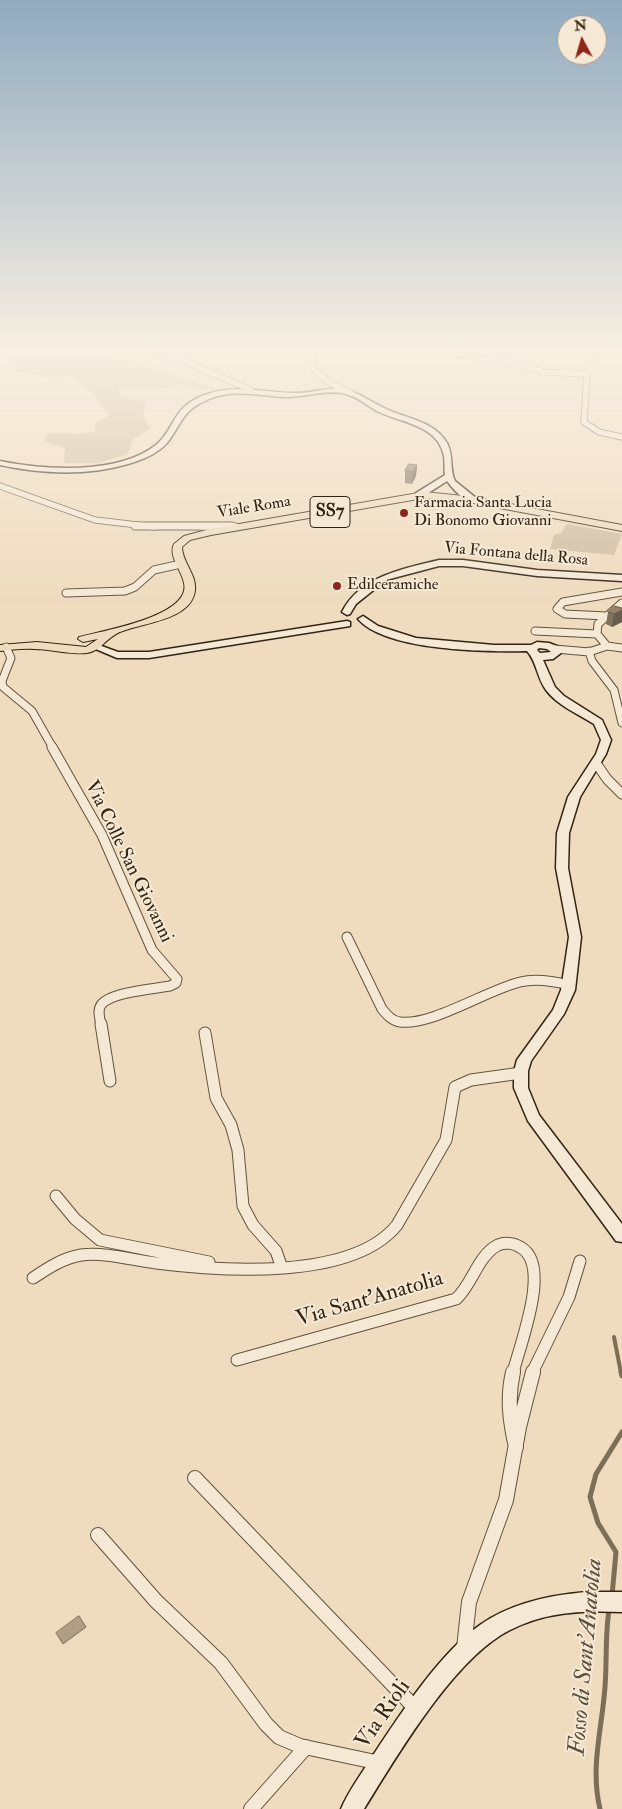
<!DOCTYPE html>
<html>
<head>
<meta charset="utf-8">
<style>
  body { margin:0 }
  #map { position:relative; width:622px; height:1809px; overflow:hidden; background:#efdcbf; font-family:"IM FELL Double Pica",serif }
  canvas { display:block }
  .north { position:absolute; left:557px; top:15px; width:50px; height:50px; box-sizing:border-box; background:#f5e8d5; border:1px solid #a79a87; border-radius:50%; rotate:354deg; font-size:14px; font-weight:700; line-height:20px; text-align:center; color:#332512 }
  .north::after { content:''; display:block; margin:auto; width:18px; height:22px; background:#8f2418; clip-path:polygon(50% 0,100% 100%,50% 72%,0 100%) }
</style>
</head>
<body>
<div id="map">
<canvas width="622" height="1809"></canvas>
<div class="north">N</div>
</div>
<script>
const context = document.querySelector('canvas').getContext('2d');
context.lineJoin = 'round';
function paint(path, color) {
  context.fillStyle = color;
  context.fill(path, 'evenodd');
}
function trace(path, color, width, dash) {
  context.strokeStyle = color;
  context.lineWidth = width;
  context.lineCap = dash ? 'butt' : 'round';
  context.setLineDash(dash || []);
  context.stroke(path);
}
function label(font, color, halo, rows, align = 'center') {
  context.font = font + ' "IM FELL Double Pica",serif';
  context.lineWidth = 4;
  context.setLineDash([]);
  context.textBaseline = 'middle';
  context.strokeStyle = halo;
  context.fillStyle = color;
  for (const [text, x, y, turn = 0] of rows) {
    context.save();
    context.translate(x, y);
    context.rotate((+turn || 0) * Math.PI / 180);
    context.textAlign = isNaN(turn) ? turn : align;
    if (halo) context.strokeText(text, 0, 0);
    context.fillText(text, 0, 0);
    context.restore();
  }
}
paint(new Path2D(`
  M0,351h93l4,3 28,6 90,28 -13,2 -22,-7 -14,6h-49l4,7 25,6 -3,14 8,12 -18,11 -5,15 -30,9h-34l1,-15 -21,-6 4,-9 29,1 18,-2v-9l15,-7 -17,-23 -23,-17 -20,2 -37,-8 -5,-12z
  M567,524l55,10 -8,21 -64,-6 4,-14 7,-2z`), '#cfbda2');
const water = new Path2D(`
  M79,1616l7,11 -23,17 -7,-11z`);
paint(water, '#af9e84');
trace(water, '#7d6e56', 1);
trace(new Path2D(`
  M614,1337l7,36`), '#7d6e56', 4);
trace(new Path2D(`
  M621,1372l1,4
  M612,1596l4,-44 -18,-29 -8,-26 6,-23 26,-42
  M600,1809c-10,-42 2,-80 5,-122 2,-26 0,-51 4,-77`), '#7d6e56', 5);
const streetFar4 = new Path2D(`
  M141,351l48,12 62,27
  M315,351l-4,11c6,17 25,24 40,31
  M439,351l64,10 41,11 43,2
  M587,374l-3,48 15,10 23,5
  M587,374l5,-6 2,-17
  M0,486l95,34 60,7
  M201,527l35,-1`);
const streetFar3 = new Path2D(`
  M135,526h97
  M66,593l59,-2 10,-4 19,-17 27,-6
  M606,616l-41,-2 -8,-5 6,-7 59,-10
  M535,631l62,3
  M607,646l15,2
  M6,647l5,11 -9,23 1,6 29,24 21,37
  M555,649l34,3 18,-6 -10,-12 1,-10 24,-21
  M589,651l3,10 22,29 8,33`);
const streetFar2 = new Path2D(`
  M52,747l50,88 50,115 25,29 -1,4 -6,3c-16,3 -60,6 -69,19 -4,6 -1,14 0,20
  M596,763l11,16 15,15
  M347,937l35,72c5,6 10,12 18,13 32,4 87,-32 120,-40 16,-4 33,-1 49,3`);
const streetFar1 = new Path2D(`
  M101,1024l9,57
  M205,1033l11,65 15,27 7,25 5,56 10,19 23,26 6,17
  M56,1196l19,23 25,21 109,22
  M33,1278c15,-10 30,-20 48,-23 25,-3 51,5 75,8 64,8 196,18 241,-38l49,-85 9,-53 16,-7 50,-7
  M237,1360l219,-61c16,-14 22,-44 42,-54 7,-3 16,-2 22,2 33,17 -1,99 -7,126
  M532,1373l37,-76 11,-36`);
const street = new Path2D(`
  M513,1372c-6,26 -3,49 3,75
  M195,1478l221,231
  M98,1535l58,66 65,62 45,61 13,13 21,9 80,17
  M464,1648l5,-46 37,-102 13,-73 14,-55
  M251,1809l55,-62`);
const secondary = new Path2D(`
  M342,388c16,4 27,13 42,20 22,11 49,12 63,35 7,13 2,26 8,38l21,17v4c-11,1 -23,-13 -29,-21l-25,16h-6v-4l29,-18c-1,-6 0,-12 -1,-19 -6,-31 -42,-33 -65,-44 -12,-6 -23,-17 -37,-19 -20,-3 -40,5 -60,4 -25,-2 -51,-8 -75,3 -25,10 -25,24 -40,43 -10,11 -25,17 -39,21 -41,12 -87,10 -128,1v-4c44,9 118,14 156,-16 20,-17 15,-36 46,-49 31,-13 62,-3 94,-3 16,0 30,-5 46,-5z
  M439,560h24l74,10 85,5v6l-85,-5 -74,-10h-24l-53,14 -30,24 -6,10 -3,1 -5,-3c18,-36 61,-43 97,-52z
  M363,616l15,10 38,12 78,7h37l6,-3 12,1 10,4 2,6 -8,6 -10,1 12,27 9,9 38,24 9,20 -5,14 -26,43 -11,36 -1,35 13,69 -6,53 -11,24 -33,47 -3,10v17l11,27 83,109v18l-6,-1 -88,-120 -14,-33v-17l3,-11 36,-50 8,-20 8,-53 -13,-69 1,-35 11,-36 28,-43 5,-14 -7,-16c-16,-10 -37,-19 -48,-34 -9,-12 -9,-28 -19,-39 -41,1 -141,0 -169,-32zM539,648l8,1 4,3 -11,1 -3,-3z
  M347,621l3,1v4l-201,32h-32l-26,-11 5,-3 22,8h31z
  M587,1592h35v20c-38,-2 -78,0 -112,18 -56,28 -113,126 -146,179h-23c7,-17 19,-33 29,-49 27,-41 69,-107 110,-135 31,-22 70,-30 107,-33z`);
const primary = new Path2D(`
  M424,492l49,5 149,28v6l-149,-28 -49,-5 -213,37 -21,5 -8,7c0,15 15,28 13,43 -3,32 -59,33 -79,44 -11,6 -16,17 -29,19 -16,2 -36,-4 -53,-4 -11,-1 -23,1 -34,2v-6l37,-3 49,5 12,-8 -15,3 -5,-3 1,-2c23,-6 113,-21 105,-54 -2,-12 -16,-27 -10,-39l10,-8 26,-7z`);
trace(streetFar4, '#62533d', 7);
trace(streetFar3, '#62533d', 9);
trace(streetFar2, '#62533d', 11);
trace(streetFar1, '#62533d', 13);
trace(street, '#62533d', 16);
trace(secondary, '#332512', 3);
trace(primary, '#332512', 2);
trace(streetFar4, '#f5e8d5', 5.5);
trace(streetFar3, '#f5e8d5', 7);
trace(streetFar2, '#f5e8d5', 9);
trace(streetFar1, '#f5e8d5', 11);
trace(street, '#f5e8d5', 14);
paint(secondary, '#f5e8d5');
paint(primary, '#efdcbf');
paint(new Path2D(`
  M417,465l-1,11 -4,8 -7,-1v-12z
  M622,608v14l-10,5 -6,-3 2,-12z`), '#80725d');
paint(new Path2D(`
  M417,465l-1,11 -4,8 1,-12z
  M622,610v12l-10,5 2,-13z`), '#685c4c');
const building = new Path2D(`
  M409,464l8,1 -4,7 -8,-1z
  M614,606l8,2v2l-8,4 -6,-2z`);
paint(building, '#95846c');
trace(building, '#685c4c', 1);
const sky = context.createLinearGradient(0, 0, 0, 604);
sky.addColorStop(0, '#91abc0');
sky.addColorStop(0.58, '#f8efe2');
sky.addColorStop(1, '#f8efe200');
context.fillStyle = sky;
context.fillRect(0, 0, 622, 604);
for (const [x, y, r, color] of [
  [404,513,5,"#8f2418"],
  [337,586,5,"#8f2418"]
]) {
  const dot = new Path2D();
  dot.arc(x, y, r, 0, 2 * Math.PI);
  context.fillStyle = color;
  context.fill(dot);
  trace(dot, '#f5e8d5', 2);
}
label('16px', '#332512', '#f5e8d5', [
  ["Farmacia Santa Lucia",414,504],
  ["Di Bonomo Giovanni",414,522],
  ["Edilceramiche",347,586]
], 'left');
label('16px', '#332512', '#f5e8d5', [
  ["Viale Roma",254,508,-9],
  ["Via Fontana della Rosa",516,555,5]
]);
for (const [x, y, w] of [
  [330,512,40]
]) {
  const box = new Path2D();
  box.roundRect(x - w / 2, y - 15.5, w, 31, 4);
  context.fillStyle = '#f5e8d5';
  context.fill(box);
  trace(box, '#332512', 1);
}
label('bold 18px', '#332512', null, [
  ["SS7",330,512]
]);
label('19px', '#332512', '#f5e8d5', [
  ["Via Colle San Giovanni",128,862,64]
]);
label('22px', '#332512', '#f5e8d5', [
  ["Via Sant'Anatolia",370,1300,-16],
  ["Via Rioli",384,1715,-55]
]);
label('italic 24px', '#5e4f3a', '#f5e8d5', [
  ["Fosso di Sant'Anatolia",587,1657,-85]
]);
</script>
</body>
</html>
